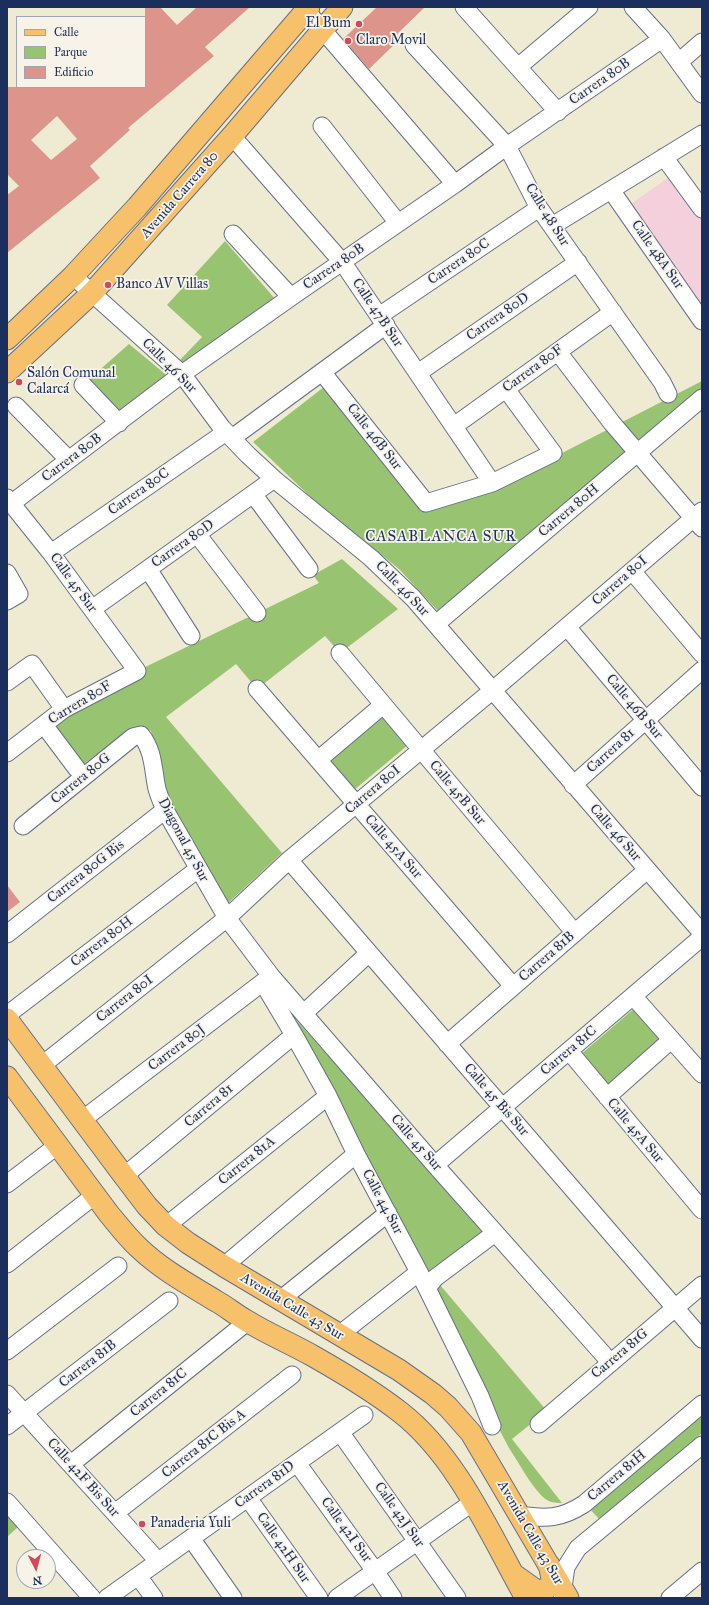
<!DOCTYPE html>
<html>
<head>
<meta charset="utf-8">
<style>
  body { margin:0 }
  #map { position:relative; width:709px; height:1605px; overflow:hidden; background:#efead2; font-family:"IM FELL Great Primer",serif }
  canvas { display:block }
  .frame { position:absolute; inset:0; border:8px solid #1b2f5e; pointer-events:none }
  .legend { position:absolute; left:16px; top:16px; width:130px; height:72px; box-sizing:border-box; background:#f7f3e8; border:1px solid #9fa5b1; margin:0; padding:5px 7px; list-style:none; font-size:12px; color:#1b2f5e }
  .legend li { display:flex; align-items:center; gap:8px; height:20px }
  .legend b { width:20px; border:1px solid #9fa5b1 }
  .north { position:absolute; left:16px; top:1549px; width:40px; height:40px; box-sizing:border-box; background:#f7f3e8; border:1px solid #9fa5b1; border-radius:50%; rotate:174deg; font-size:11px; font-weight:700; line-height:16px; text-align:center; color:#1b2f5e }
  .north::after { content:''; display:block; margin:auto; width:14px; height:18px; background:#d1495b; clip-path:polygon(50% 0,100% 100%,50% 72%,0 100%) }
</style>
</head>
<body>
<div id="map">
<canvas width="709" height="1605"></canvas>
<div class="frame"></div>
<ul class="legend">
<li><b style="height:5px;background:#f7c06b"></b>Calle</li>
<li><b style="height:11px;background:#98c471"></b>Parque</li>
<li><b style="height:11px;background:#dd948b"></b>Edificio</li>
</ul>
<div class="north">N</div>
</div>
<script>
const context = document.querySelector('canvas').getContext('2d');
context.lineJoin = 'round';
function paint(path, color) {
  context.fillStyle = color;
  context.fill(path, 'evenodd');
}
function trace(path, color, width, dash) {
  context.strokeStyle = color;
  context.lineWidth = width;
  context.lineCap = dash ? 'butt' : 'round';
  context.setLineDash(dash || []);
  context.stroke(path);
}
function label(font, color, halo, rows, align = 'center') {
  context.font = font + ' "IM FELL Great Primer",serif';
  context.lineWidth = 3.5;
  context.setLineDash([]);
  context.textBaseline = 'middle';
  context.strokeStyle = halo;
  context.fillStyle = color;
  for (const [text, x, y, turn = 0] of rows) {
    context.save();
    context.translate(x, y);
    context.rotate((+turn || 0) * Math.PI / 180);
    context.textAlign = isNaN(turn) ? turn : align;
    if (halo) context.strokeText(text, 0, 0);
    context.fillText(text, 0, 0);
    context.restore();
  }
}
paint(new Path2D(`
  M672,175l30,42v89l-71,-102z`), '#f4cfdc');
paint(new Path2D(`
  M225,241l51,59 -90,65 -6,-5 22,-23 -35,-32z
  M129,344l41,34 -51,39 -33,-35z
  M702,381v7l-264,223 -39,-42 -82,-66 -64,-61 71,-55 99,125 75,-26z
  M342,559l56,50 -58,44 -15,-17 -68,53 -21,-25 -70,53 116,136 -56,52 -61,-110 -14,-64 -8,-5 -9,1 -57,42 -28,-37 19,-20 69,-41 182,-88 -6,-8z
  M380,711l28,34 -54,45 -29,-34z
  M263,983l227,254 -55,42 112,132 -35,28 50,64c-6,0 -10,0 -15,-3 -13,-8 -29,-39 -38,-52z
  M636,1007l28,33 -56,48 -28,-33z
  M702,1413v20l-102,87 -10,-11z
  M7,1515l11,12 -11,10z`), '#98c471');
paint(new Path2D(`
  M145,7h15l17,18 20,-18h53l-45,40 9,9 -86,72 2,2 -40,36 10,12 -93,75v-58l12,-9 -12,-12v-87h138zM57,116l20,23 -26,21 -20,-20z
  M377,7h48l-28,27 4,4 -32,31 -26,-30z
  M7,885l13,17 -13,10z`), '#dd948b');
const minor = new Path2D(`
  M303,7l152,177
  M464,7l94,105
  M633,7l29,32 40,55
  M414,45l93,101 32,62 123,174 6,12
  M679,62l23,-20
  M518,67l71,-60
  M322,126l76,97
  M232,136l111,127 149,220
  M664,157l38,52
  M611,190l91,131
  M552,226l150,-92
  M233,234l58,63
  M73,276l109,98 40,54 26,27 26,24 97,79 42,40 289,335
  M379,316l160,-108
  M558,352l54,71 90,105
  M322,372l104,131 66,-20 61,-30 -47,-64
  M418,373l160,-111
  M83,385l36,38
  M16,406l53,54
  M454,426l159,-114
  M232,438l154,-113
  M253,494l56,75
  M7,498l44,55 86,118 -73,38 -57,44
  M12,503l170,-129 109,-77 164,-113 52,-38 155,-107
  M197,534l60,79
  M51,553l175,-121
  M148,569l43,67
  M632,571l70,83
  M7,573l12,21 -12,7
  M92,609l182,-130
  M436,624l266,-226
  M567,627l135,160
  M340,653l235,280
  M7,682l25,-18 32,45
  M257,689l256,297
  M44,725l33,44
  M318,760l65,-55
  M573,785l129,-115
  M23,826l110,-89 8,-2c13,16 12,36 16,54 2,7 5,14 8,21l62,108 44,58 164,189 176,198
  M289,860l413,479
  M7,934l158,-124
  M263,983l31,52 34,61 28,58 63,118 61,124 12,30
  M633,996l69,78
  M304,1013l65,-60
  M7,1015l191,-146
  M447,1044l200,-174
  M569,1051l133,159
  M41,1066l186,-148 62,-58 204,-170 209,-179
  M607,1097l64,-57
  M82,1120l189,-144
  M435,1165l267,-228
  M124,1176l170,-141
  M7,1184l51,-39
  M166,1226l162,-130
  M7,1264l88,-69
  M224,1266l132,-112
  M427,1288l8,-10 60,-45
  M280,1300l108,-87
  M339,1335l80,-63
  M7,1351l111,-85
  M7,1394l151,167
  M539,1424l163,-139
  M7,1426l162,-125
  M340,1432l117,166
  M297,1463l78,108 18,27
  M71,1464l176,-142
  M248,1498l71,100
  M7,1502l85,96
  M115,1513l177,-138
  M520,1515c26,4 41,4 64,-11l118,-100
  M191,1538l42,60
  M138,1576l16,22
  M562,1594l4,-27 12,-19 124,-103
  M107,1598l257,-183
  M337,1598l136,-96
  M670,1598l32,-27`);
const major = new Path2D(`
  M7,339l66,-63 64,-69 172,-200
  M7,372l85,-79 140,-157 110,-129
  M7,1019l117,157 23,30 19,20 22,17 36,23 175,104 34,24 15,13 23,26 97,165
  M7,1077l102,137c10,12 19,24 30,34 23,22 51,37 77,53 11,6 20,14 31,20 21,13 45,23 66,35 30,17 60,35 87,56 57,44 91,124 126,186
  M516,1576l21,15c18,-2 16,-11 12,-26`);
trace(minor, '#657087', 19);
trace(major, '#657087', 23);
trace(minor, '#fff', 17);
trace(major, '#f7c06b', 21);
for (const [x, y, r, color] of [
  [359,24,4,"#d1495b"],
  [348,41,4,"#d1495b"],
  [108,285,4,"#d1495b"],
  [19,382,4,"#d1495b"],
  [142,1524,4,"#d1495b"]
]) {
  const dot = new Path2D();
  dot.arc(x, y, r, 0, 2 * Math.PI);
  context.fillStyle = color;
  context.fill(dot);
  trace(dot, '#f7f3e8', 1.5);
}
label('14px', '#1b2f5e', '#f7f3e8', [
  ["El Bum",351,24,"right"],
  ["Claro Movil",356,41],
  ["Banco AV Villas",116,285],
  ["Salón Comunal",27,374],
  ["Calarcá",27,390],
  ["Panaderia Yuli",150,1524]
], 'left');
label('14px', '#1b2f5e', '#f7f3e8', [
  ["Carrera 80B",600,82,-35],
  ["Avenida Carrera 80",180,195,-49],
  ["Calle 48 Sur",547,215,58],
  ["Calle 48A Sur",657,255,55],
  ["Carrera 80C",459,262,-34],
  ["Carrera 80B",334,267,-34],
  ["Calle 47B Sur",377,313,56],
  ["Carrera 80D",498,317,-35],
  ["Calle 46 Sur",169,366,45],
  ["Carrera 80F",533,369,-36],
  ["Calle 46B Sur",374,437,52],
  ["Carrera 80B",72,458,-37],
  ["Carrera 80C",139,492,-35],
  ["Carrera 80H",569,511,-40],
  ["Carrera 80D",183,544,-35],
  ["Carrera 80I",620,581,-41],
  ["Calle 45 Sur",73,583,54],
  ["Calle 46 Sur",402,589,46],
  ["Carrera 80F",80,703,-31],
  ["Calle 46B Sur",634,707,50],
  ["Carrera 81",611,751,-42],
  ["Carrera 80G",81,779,-39],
  ["Carrera 80I",373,790,-40],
  ["Calle 45B Sur",457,793,50],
  ["Calle 46 Sur",615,833,49],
  ["Diagonal 45 Sur",183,840,62],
  ["Calle 45A Sur",393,847,49],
  ["Carrera 80G Bis",86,872,-38],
  ["Carrera 80H",102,942,-37],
  ["Carrera 81B",547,957,-41],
  ["Carrera 80I",125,999,-38],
  ["Carrera 80J",177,1048,-37],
  ["Carrera 81C",569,1051,-40],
  ["Calle 45 Bis Sur",496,1100,49],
  ["Carrera 81",209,1106,-40],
  ["Calle 45A Sur",635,1131,50],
  ["Calle 45 Sur",416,1143,49],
  ["Carrera 81A",247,1161,-39],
  ["Calle 44 Sur",382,1202,62],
  ["Avenida Calle 43 Sur",292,1307,31],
  ["Carrera 81G",620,1354,-40],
  ["Carrera 81B",88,1364,-38],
  ["Carrera 81C",159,1393,-39],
  ["Carrera 81C Bis A",204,1444,-38],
  ["Carrera 81H",617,1476,-40],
  ["Calle 42F Bis Sur",83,1478,48],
  ["Carrera 81D",265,1485,-36],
  ["Calle 42J Sur",399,1515,55],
  ["Calle 42I Sur",346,1530,54],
  ["Avenida Calle 43 Sur",530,1533,60],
  ["Calle 42H Sur",283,1548,55]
]);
context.letterSpacing = '1px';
label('15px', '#1b2f5e', '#f7f3e8', [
  ["CASABLANCA SUR",441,537]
]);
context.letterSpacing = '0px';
</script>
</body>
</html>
